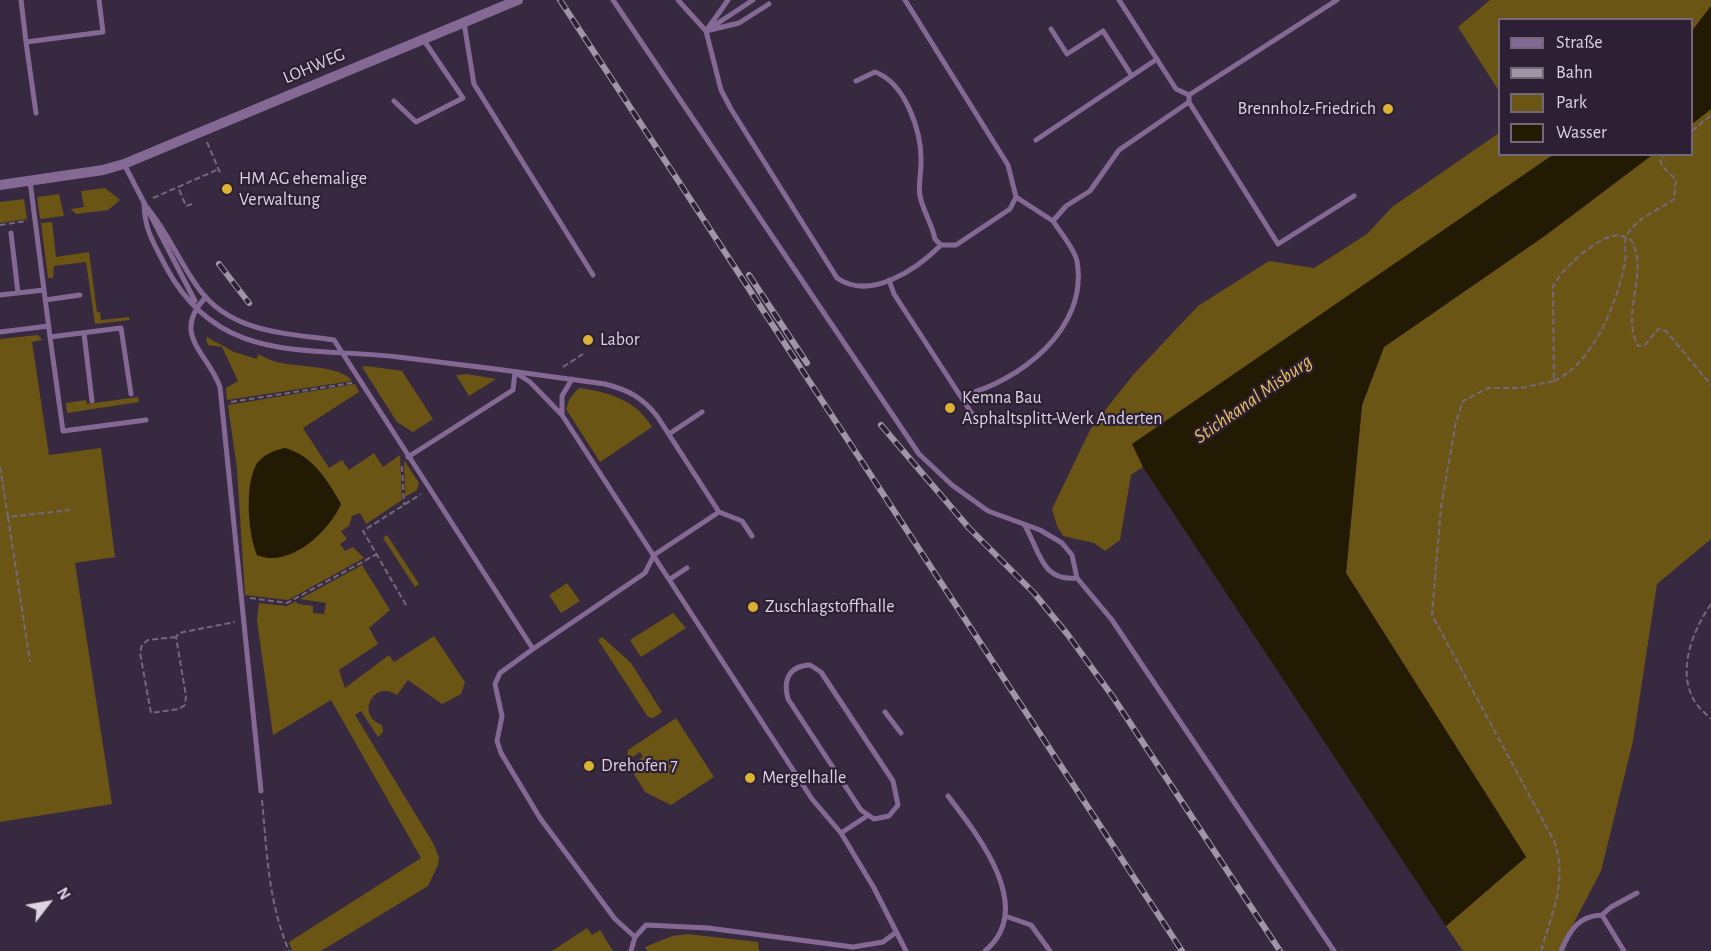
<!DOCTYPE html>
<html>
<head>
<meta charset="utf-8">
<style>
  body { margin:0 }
  #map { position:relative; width:1711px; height:951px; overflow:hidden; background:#37293f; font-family:"Alegreya Sans",sans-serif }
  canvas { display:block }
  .legend { position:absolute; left:1498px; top:18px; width:195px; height:138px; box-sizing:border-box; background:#2d1f34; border:2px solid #73677a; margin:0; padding:8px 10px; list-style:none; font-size:18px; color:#dcd4e2 }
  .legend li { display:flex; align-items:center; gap:12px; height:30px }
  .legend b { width:30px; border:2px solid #73677a }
  .north { position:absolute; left:18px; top:873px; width:60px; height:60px; -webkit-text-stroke:4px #2d1f34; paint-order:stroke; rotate:59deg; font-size:16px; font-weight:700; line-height:24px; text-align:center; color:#dcd4e2 }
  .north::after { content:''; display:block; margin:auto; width:21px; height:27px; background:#dcd4e2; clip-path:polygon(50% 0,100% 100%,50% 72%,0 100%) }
</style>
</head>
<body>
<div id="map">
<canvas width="1711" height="951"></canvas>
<ul class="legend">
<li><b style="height:8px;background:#846994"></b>Straße</li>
<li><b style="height:8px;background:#9f95a5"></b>Bahn</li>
<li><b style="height:16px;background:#6b5515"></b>Park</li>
<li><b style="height:16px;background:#221a03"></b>Wasser</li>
</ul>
<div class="north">N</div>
</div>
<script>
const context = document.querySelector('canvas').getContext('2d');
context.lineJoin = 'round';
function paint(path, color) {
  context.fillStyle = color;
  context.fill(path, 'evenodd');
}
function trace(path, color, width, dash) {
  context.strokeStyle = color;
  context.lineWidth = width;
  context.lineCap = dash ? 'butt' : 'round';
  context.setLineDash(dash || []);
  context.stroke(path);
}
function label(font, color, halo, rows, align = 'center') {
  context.font = font + ' "Alegreya Sans",sans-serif';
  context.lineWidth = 4.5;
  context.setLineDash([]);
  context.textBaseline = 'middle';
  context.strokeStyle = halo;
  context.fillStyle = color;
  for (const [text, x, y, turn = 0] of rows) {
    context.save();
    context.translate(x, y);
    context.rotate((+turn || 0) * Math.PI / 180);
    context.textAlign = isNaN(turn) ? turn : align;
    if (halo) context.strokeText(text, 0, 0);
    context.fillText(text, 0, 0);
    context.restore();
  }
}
paint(new Path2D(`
  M1490,0h221v6l-19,25v-11h-192l-1,71 -41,-64z
  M1711,109v430l-54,45 -24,157 -32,130 -42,80h-96l-17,-25 80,-69 -180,-284 16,-168 22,-58 162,-112 106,-80 40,-1v-30z
  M1499,133l1,21 54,1 -421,289 10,23 -12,8 -11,65 -15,11 -11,-8 -31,-7 -6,-10 -5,-17 39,-81 42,-53 65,-69 71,-45 45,7 53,-34 25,-27z
  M105,188l15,12 -12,10 -32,4 -5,-5 13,-2 -3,-16z
  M59,194l5,22 -24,3 -3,-22z
  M24,199l3,20 -27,4v-21z
  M52,222l4,35 33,-5 8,60h3l1,8 28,-3 1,3 -35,4 -9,-62 -32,4 -1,12h-5l-7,-55z
  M38,335l4,5 -10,2 17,113 52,-7 14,109 -40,6 37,241 -112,18v-483z
  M207,337l27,15 23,7 1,-5c6,3 12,6 18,8 19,5 65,3 76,19l-125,19 -1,-12 12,-7 -16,-34 -14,-2 -2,-5z
  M367,366l35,5 31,48 -20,13 -16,-10 -35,-55z
  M467,374l29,5 -27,17 -13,-21z
  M355,384l4,8 -56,36 26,40 13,-8 7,10 25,-17 9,14 17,-12 2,45 -36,24 -6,-11 -8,3 -3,10 -8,5 6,8 -7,5 5,7 8,-4 11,11 -76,42 -43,-5 -8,-126 -9,-64zM285,448c28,8 42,32 56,56 -10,22 -59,61 -84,51l7,-99z
  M579,388c30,4 57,12 73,39l-52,35 -34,-53 4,-11z
  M138,397l1,5 -72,11 -1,-10 20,-3 1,4z
  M404,460l15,23 -2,7 -12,7z
  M387,535l32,49 -4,3 -32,-49z
  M362,565l28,45 -21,18 9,16 -39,26 6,18 44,-33 5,7 40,-26 31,46 -4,12 -19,10 -34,-24 -11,15c-24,-16 -42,21 -15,30l1,7 -5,5 -17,-26 -6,4 78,128 6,14 -1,8 -10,21 -107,65h-29l-3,-9 132,-84 -90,-158 -58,35 -16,-115 2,-17 28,3 9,-5 2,3 15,2v7l11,1 2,-11 -26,-4z
  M567,583l13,18 -19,12 -12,-18z
  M673,613l13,15 -45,29 -11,-17z
  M602,637l29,26 31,49 -9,6 -5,-1 -50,-77z
  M676,718l38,59 -43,28 -26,-13 -16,-26 14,-9 -3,-5 -14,9 2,-11z
  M587,928l5,7 8,-5 13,21h-61z
  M687,934l71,8 1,9h-112l-2,-4 27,-11z`), '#6b5515');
paint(new Path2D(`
  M1711,6v103l-19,15v-93z
  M1554,154l98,1 -106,80 -162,112 -22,58 -16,168 180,284 -80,69 -303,-459 -11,-23z
  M285,448c28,8 42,32 56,56 -12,28 -52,65 -84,51 -9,-21 -12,-66 -2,-88 5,-11 19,-17 30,-19z`), '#221a03');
trace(new Path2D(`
  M1692,131l19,-16
  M207,142l14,33
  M153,198l25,-11
  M192,204l-6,2 -8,-19 41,-18
  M0,225l27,-4
  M563,367l20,-13
  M1554,381c39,-17 64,-80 71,-119 2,-9 -2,-20 2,-27 10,-18 31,-24 47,-36l2,-19 -14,-14 -2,-7 4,-5
  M231,402l121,-19
  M402,466l2,39
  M0,467l8,50 62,-7
  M8,517l22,145
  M250,598l37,5 90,-49
  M1711,604c-18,26 -35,67 -16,98 4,6 11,12 16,17
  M406,605l-43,-74 58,-37
  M176,637l-28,3 -6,5 -2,8 11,60 28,-4 6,-4 1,-9 -10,-59 3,-4 56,-11
  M262,800c5,53 6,101 27,151
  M1541,951c11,-39 27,-70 13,-110l-122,-226 9,-108 15,-85 7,-21 25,-13h33l33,-7 -1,-94c6,-16 42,-48 60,-51 6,-2 12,1 18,4 19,31 -11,73 7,106h6l14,-17 8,2 45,54`), '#74687b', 2, [6, 3]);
trace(new Path2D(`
  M21,0l5,42 77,-10 -4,-32
  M613,0l306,454 33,31 36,26 52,19 22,13 10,12 5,23 35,42 222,331
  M678,0l28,31 22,-31
  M753,0l-47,31 33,-8 30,-19
  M1119,0l57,89 13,6 148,-95
  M464,23l10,61 119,191
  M1051,29l16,25 36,-23 29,45
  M706,31l15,59 10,19 106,169c33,23 79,-8 104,-33
  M26,42l10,71
  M856,81l19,-9c31,11 47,61 46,91 0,11 -3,22 -1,33 3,15 12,28 15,43l6,6h15l54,-36 6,-12 -8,-32 -103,-165
  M1189,95v7l89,142 76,-48
  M394,101l22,21 47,-24 -40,-59
  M1036,140l121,-81
  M124,164l71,137
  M30,181l20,156 71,-9 10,66
  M1016,197l37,24 13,-15 24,-15 29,-41 70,-48
  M144,204c23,26 35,58 55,85 32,44 87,44 135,51l199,309 112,-76 9,-18 65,-43
  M144,204c1,28 10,39 22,63 53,99 141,79 232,90 69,8 138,17 207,27 23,6 37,13 52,32l62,96 23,9 10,15
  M11,233l7,60
  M889,280l5,14 82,126
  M0,295l44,-5
  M206,297c-36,37 2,56 14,90l41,404
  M45,300l35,-5
  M0,332l49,-6
  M84,333l8,68
  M50,337l13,94 83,-11
  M516,373l14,9 32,33v-19l10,-17
  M961,396c58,-14 128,-67 116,-135 -3,-13 -17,-29 -24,-40
  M562,415l250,384 29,34
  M669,434l33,-22
  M408,457l105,-67 2,-18
  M1024,524c16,27 17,58 53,54
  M670,579l17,-11
  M533,649l-33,24 -5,11 7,32 -5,25 4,12 39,65 75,101 20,18
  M810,665l11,7 72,109 5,24 -9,11 -15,3 -13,-9 -73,-111c-5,-18 0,-33 22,-34z
  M885,712l16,21
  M948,796c29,38 89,112 37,155
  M867,816l-26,17 33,55 32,63
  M1602,915l9,-8 26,-14
  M1005,916l26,9 19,26
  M631,951l4,-14 11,-12 62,3 145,19 30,-5 12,-9
  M1561,951c9,-21 17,-35 41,-36l22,36`), '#846994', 5);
trace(new Path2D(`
  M0,185l103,-15 21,-6 394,-164`), '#846994', 10);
const rail = new Path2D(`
  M560,0l622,951
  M219,264l30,39
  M749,275l58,88
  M881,425l88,103 65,65 34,42 45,62 167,254`);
trace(rail, '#9f95a5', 6);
trace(rail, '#2d1f34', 4, [11]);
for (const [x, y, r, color] of [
  [1388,109,6,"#dcb233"],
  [227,189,6,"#dcb233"],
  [588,340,6,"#dcb233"],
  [950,408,6,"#dcb233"],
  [753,607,6,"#dcb233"],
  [589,766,6,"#dcb233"],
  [750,778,6,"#dcb233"]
]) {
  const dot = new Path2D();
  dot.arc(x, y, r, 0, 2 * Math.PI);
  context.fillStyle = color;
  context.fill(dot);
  trace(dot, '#2d1f34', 2);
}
label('18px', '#dcd4e2', '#2d1f34', [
  ["LOHWEG",314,66,-23]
]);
label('18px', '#dcd4e2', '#2d1f34', [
  ["Brennholz-Friedrich",1376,109,"right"],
  ["HM AG ehemalige",239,179],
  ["Verwaltung",239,200],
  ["Labor",600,340],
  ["Kemna Bau",962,398],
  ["Asphaltsplitt-Werk Anderten",962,419],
  ["Zuschlagstoffhalle",765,607],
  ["Drehofen 7",601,766],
  ["Mergelhalle",762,778]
], 'left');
label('italic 20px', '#e8c25a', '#2d1f34', [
  ["Stichkanal Misburg",1253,399,-35]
]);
</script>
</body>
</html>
